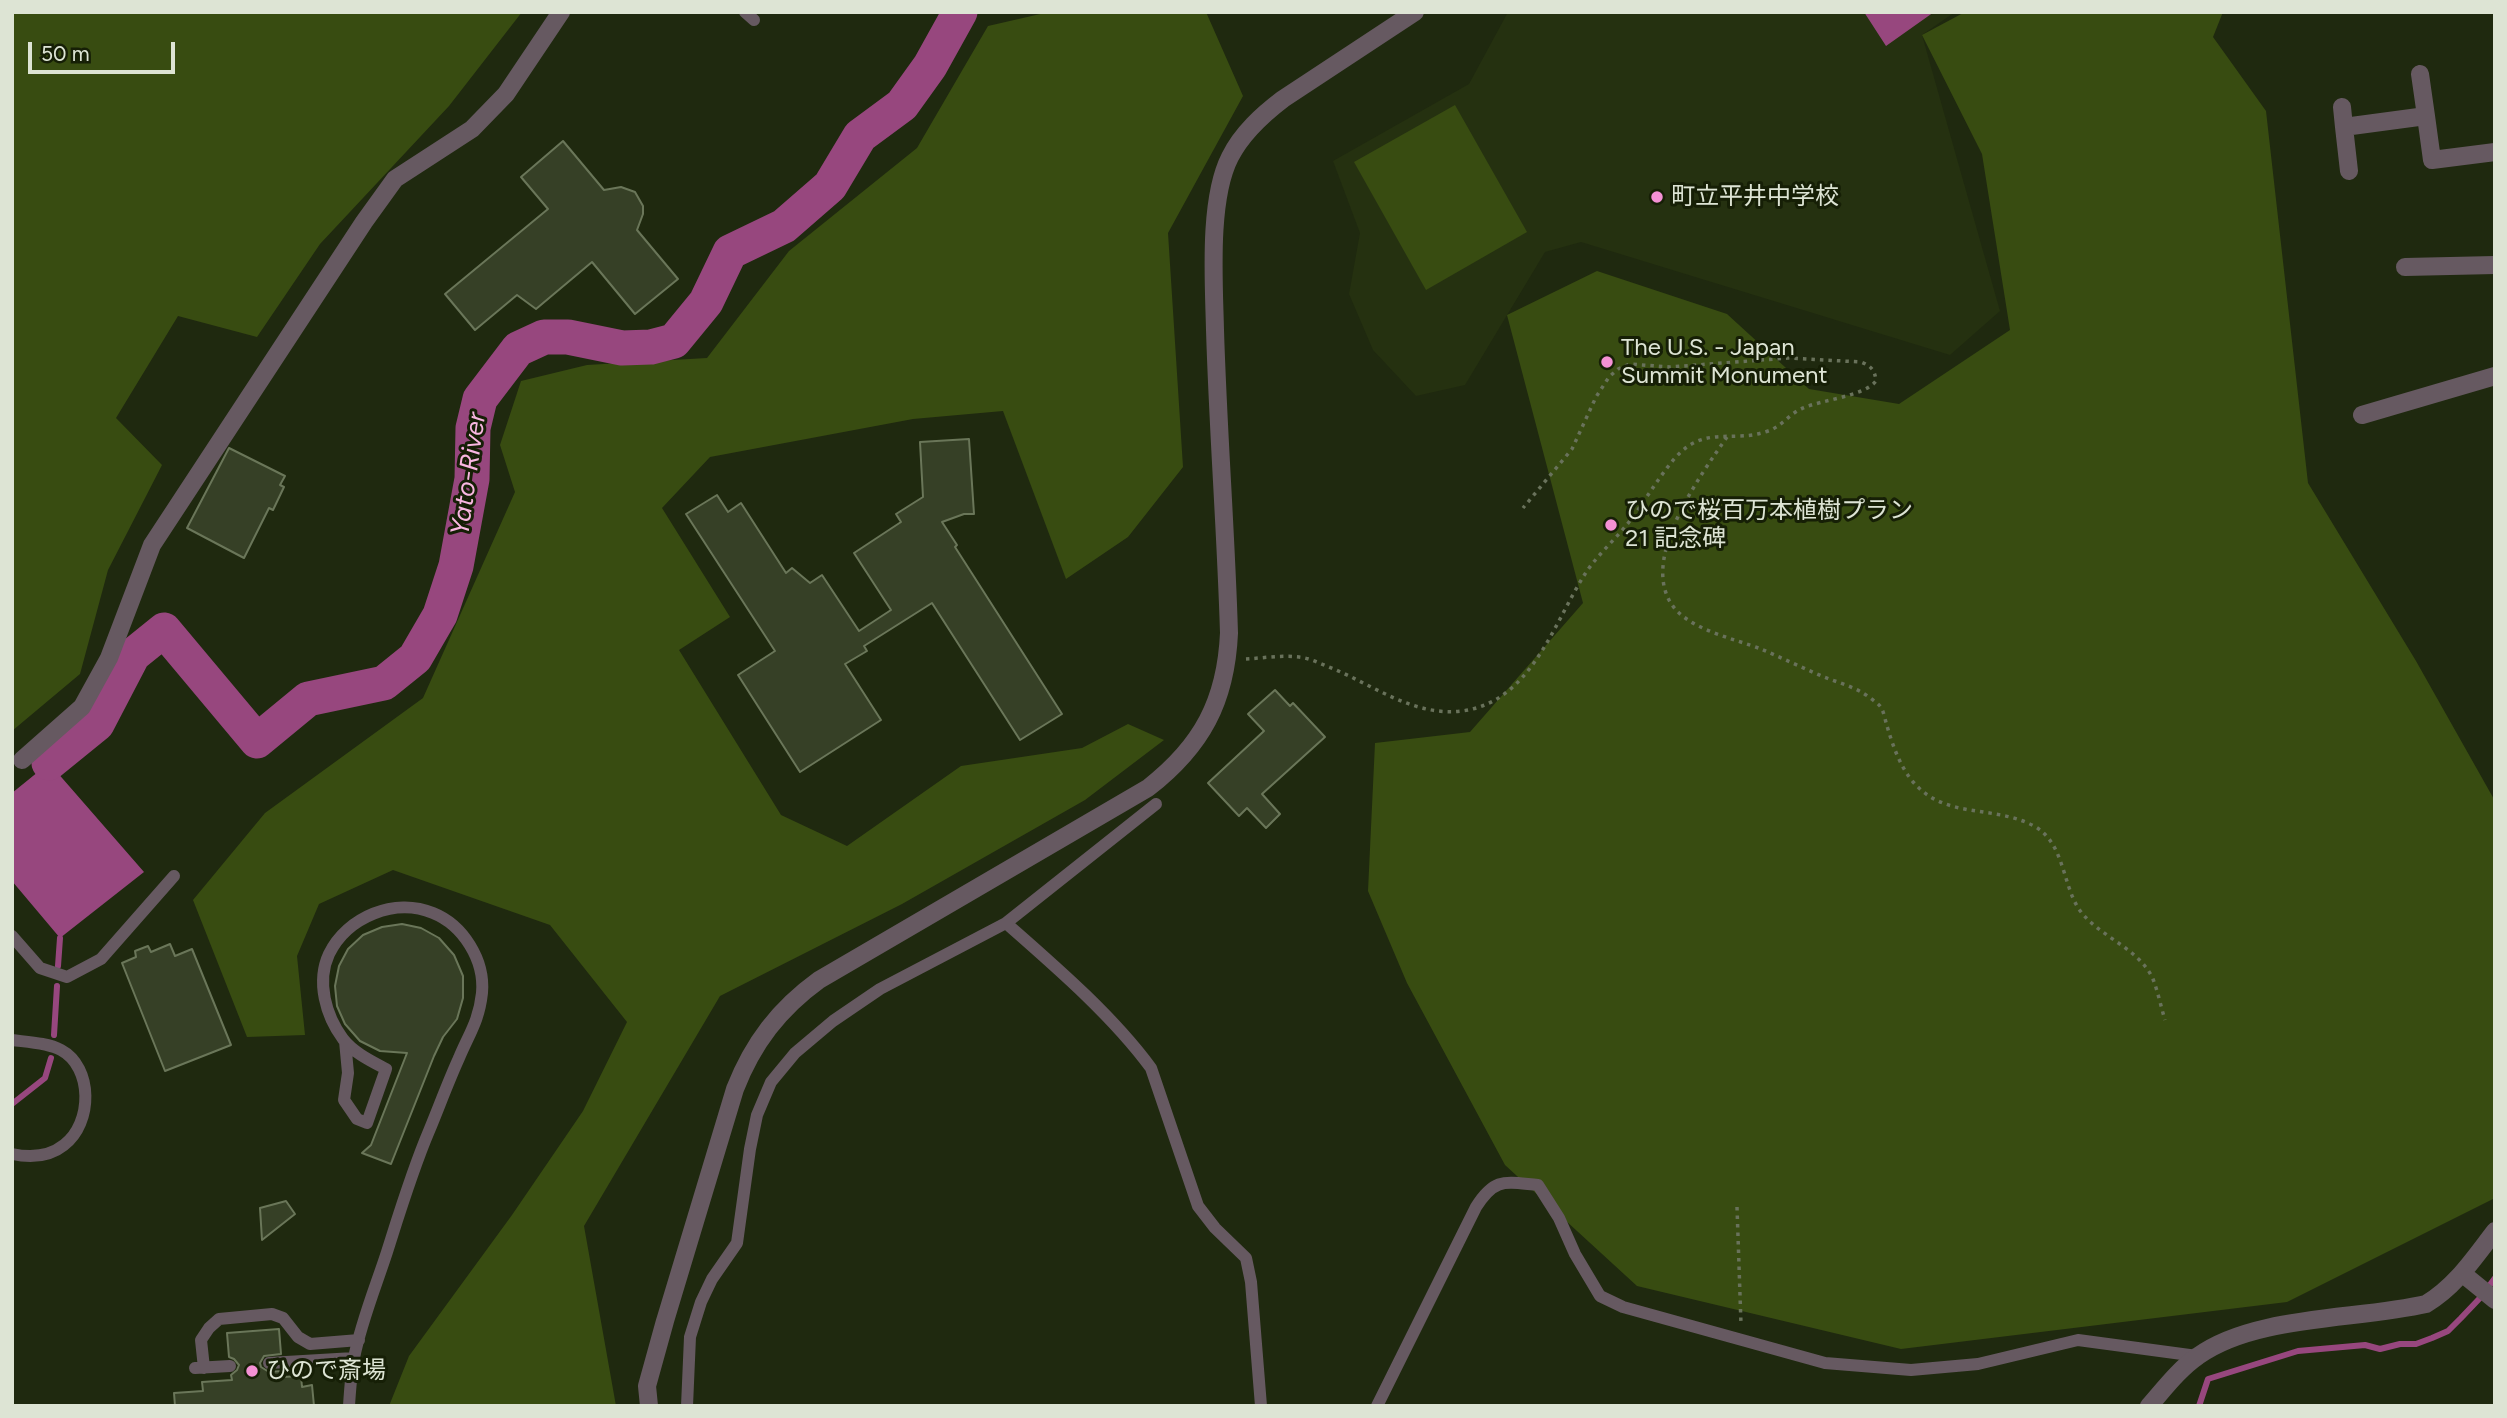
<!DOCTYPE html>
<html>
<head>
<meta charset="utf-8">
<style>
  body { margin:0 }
  #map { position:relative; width:2507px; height:1418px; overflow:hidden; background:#1f290f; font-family:Figtree,sans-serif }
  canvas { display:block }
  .frame { position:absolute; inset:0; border:14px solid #dde4d4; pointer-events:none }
  .scale { position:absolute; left:28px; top:42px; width:147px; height:32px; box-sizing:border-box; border:4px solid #dde4d4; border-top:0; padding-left:9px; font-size:21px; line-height:24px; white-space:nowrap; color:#dde4d4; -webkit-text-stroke:5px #161f06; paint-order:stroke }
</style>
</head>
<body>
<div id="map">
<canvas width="2507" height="1418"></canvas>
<div class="frame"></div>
<div class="scale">50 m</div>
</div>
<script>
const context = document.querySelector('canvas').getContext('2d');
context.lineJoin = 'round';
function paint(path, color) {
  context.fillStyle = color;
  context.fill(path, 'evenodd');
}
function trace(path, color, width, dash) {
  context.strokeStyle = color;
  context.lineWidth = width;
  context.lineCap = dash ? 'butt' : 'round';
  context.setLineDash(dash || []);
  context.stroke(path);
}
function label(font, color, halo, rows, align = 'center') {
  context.font = font + ' Figtree,"Noto Sans JP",sans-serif';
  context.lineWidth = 6;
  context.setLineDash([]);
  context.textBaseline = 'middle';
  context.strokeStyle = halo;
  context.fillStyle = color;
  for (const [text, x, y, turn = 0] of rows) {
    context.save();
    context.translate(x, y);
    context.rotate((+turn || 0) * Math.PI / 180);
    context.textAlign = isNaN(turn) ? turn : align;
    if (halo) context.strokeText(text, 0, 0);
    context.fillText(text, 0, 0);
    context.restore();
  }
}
paint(new Path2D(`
  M1508,12h447l-33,23 78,276 -50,44 -369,-113 -36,10 -80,133 -49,11 -43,-46 -24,-56 11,-61 -27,-72 136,-77z`), '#253110');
paint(new Path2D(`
  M12,12h510l-73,94 -129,138 -63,93 -79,-21 -62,102 46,47 -54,105 -28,104 -68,57z
  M1049,12h157l37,84 -75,137 15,234 -55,70 -62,42 -63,-168 -90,8 -203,38 -48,51 68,109 -51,33 102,165 66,31 114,-80 121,-18 46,-24 36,16 -79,60 -183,104 -182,92 -136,230 32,180h-227l20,-50 103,-141 71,-104 44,-89 -77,-97 -157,-55 -74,34 -22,52 8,79 -58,2 -54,-137 72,-87 158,-115 92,-206 -15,-47 21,-64 66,-16 120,-7 82,-107 128,-103 71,-122z
  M1965,12h258l-10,25 53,74 42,372 108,178 79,140v397l-208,104 -386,47 -264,-63 -132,-121 -98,-182 -39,-92 7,-148 95,-11 113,-129 -76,-288 90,-44 130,43 82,75 90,15 111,-74 -28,-176 -60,-119z
  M1455,105l72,127 -101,58 -72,-128z`), '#384c11');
paint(new Path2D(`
  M1864,12h70l-48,34z
  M49,763l95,109 -84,66 -48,-57v-88z`), '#97477e');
trace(new Path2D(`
  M58,966l2,-28
  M54,1035l3,-49
  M12,1104l33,-26 6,-20
  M2199,1406l9,-27 90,-28 67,-6 15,4 20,-5h16l16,-6 16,-7 13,-13 19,-20 15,-20`), '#97477e', 6);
trace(new Path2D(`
  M49,763l48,-39 36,-69 31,-25 93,111 51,-42 76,-16 31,-25 25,-43 16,-49 16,-87 1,-51 7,-29 38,-50 26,-12h24l54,11 29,-1 23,-6 32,-39 24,-50 54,-26 46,-40 30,-50 42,-31 28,-39 30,-54`), '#97477e', 35);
const building = new Path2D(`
  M563,141l41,49 17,-3 14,5 8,14v8l-6,16 41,49 -43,35 -43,-52 -56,47 -19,-14 -42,35 -30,-36 103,-85 -27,-32z
  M969,439l5,75h-10l-22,8 15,23 -2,2 107,167 -42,26 -88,-137 -68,43 3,5 -22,13 36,56 -81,52 -62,-97 37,-24 -89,-137 31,-19 11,17 13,-9 45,70 6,-5 18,15 12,-8 37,56 32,-21 -37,-57 47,-31 -5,-8 27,-17 -3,-55z
  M229,448l56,28 -5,9 4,2 -11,23 -4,-2 -25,50 -57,-30z
  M1275,690l15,16 3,-3 32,34 -63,57 18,20 -14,14 -19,-20 -8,8 -31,-33 56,-52 -16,-17z
  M402,924l19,4 18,10 15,17 9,21v22l-6,21 -14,18 -9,19 -43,108 -29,-11 9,-8 36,-92 -27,-2 -20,-10 -15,-17 -8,-18 -2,-20 4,-20 9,-17 15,-14 19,-8z
  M170,944l5,12 17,-7 39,96 -66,26 -43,-108 14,-6 -1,-6 13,-5 3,6z
  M286,1201l9,13 -33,26 -2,-32z
  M279,1329l2,25 -17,2 -4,7 1,4 8,5 13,-1 1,6 18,-1 1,11 10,-2 2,21h-139l-1,-13 29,-2 -1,-9 30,-2 -1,-5 6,-5 2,-5 -5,-6 -5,-2 -2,-24z`);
paint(building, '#364026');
trace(building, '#6a7659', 2);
trace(new Path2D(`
  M1727,437c-27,39 -83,116 -58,163 15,29 64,38 92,49 21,9 42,19 63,28 13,5 27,9 39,16 5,3 13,9 17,13 4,5 5,14 7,20 6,20 13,41 27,57 32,36 78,22 118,42 31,15 30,55 45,81 18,30 61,40 76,73 5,13 8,28 12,41
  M1246,659c17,-1 36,-4 53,-2 10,1 20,6 30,10 43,17 84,50 133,44 69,-9 91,-87 123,-137 12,-19 30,-34 44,-52 16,-21 29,-44 46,-64 30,-34 57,-14 93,-27 13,-4 22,-18 35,-23 18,-8 62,-12 73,-27 -1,-11 -5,-15 -15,-19l-73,-4 -118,9 -40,-3 -12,5 -9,8 -13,20 -24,52 -49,59
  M1737,1207l4,117`), '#69725b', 3.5, [3.5, 5]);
trace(new Path2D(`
  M745,12l9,8
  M1006,923c49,43 107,93 145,145l47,138 17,22 31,30 5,24 10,124
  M12,936l28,32 27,9 34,-18 73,-83
  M12,1040c15,2 36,3 49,10 32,17 32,73 3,95 -15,12 -33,13 -52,9
  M345,1041l3,32 -4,27 13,19 10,4 19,-54c-15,-8 -32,-16 -43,-30 -17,-23 -27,-57 -14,-85 18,-37 66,-57 104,-41 30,12 52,47 49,80 -3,28 -13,41 -23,65 -11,24 -20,49 -30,73 -17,40 -29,80 -42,121 -11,34 -26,70 -33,106 -3,16 -4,32 -5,48
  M269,1363l85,-5
  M195,1368l35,-2
  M204,1368l-3,-28 8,-12 10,-9 53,-5 11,4 15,19 12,7 49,-4
  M687,1406l3,-69 11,-35 11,-23 25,-36 13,-94 7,-34 14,-33 24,-29 38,-32 47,-32 126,-66 150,-119
  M1377,1406l99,-199c19,-30 29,-25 62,-22l21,33 16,36 25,42 23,11 202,56 86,7 67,-6 100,-24 119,16`), '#665961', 12);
trace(new Path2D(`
  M2420,74l6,42
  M2342,107l2,20
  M2349,171l-5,-44 82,-11 6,44 63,-8
  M2405,267l90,-2
  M2362,415l133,-39
  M22,760l60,-53 27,-49 43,-113 212,-323 31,-43 77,-50 34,-35 55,-82
  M2463,1274l32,26
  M2149,1406c15,-17 30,-37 49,-50 57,-41 159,-36 228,-52 30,-18 48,-46 69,-73`), '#665961', 18);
trace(new Path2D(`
  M649,1406l-2,-20 18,-65 70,-232c18,-46 44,-80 84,-109l329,-192c54,-42 78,-87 81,-155 -3,-101 -11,-202 -14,-303 -1,-47 -7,-130 15,-173 12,-24 32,-42 53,-58l132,-87`), '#665961', 18);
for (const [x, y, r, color] of [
  [1657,197,7,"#f491d4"],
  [1607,362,7,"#f491d4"],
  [1611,525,7,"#f491d4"],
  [252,1371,7,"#f491d4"]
]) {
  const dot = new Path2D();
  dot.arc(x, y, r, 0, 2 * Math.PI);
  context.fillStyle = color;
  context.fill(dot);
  trace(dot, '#161f06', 2.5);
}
label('24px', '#dde4d4', '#161f06', [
  ["町立平井中学校",1671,197],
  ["The U.S. - Japan",1621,348],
  ["Summit Monument",1621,376],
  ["ひので桜百万本植樹プラン",1625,511],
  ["21 記念碑",1625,539],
  ["ひので斎場",266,1371]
], 'left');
label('italic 26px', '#f9b6e1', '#161f06', [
  ["Yato-River",469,474,-82]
]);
</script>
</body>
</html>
